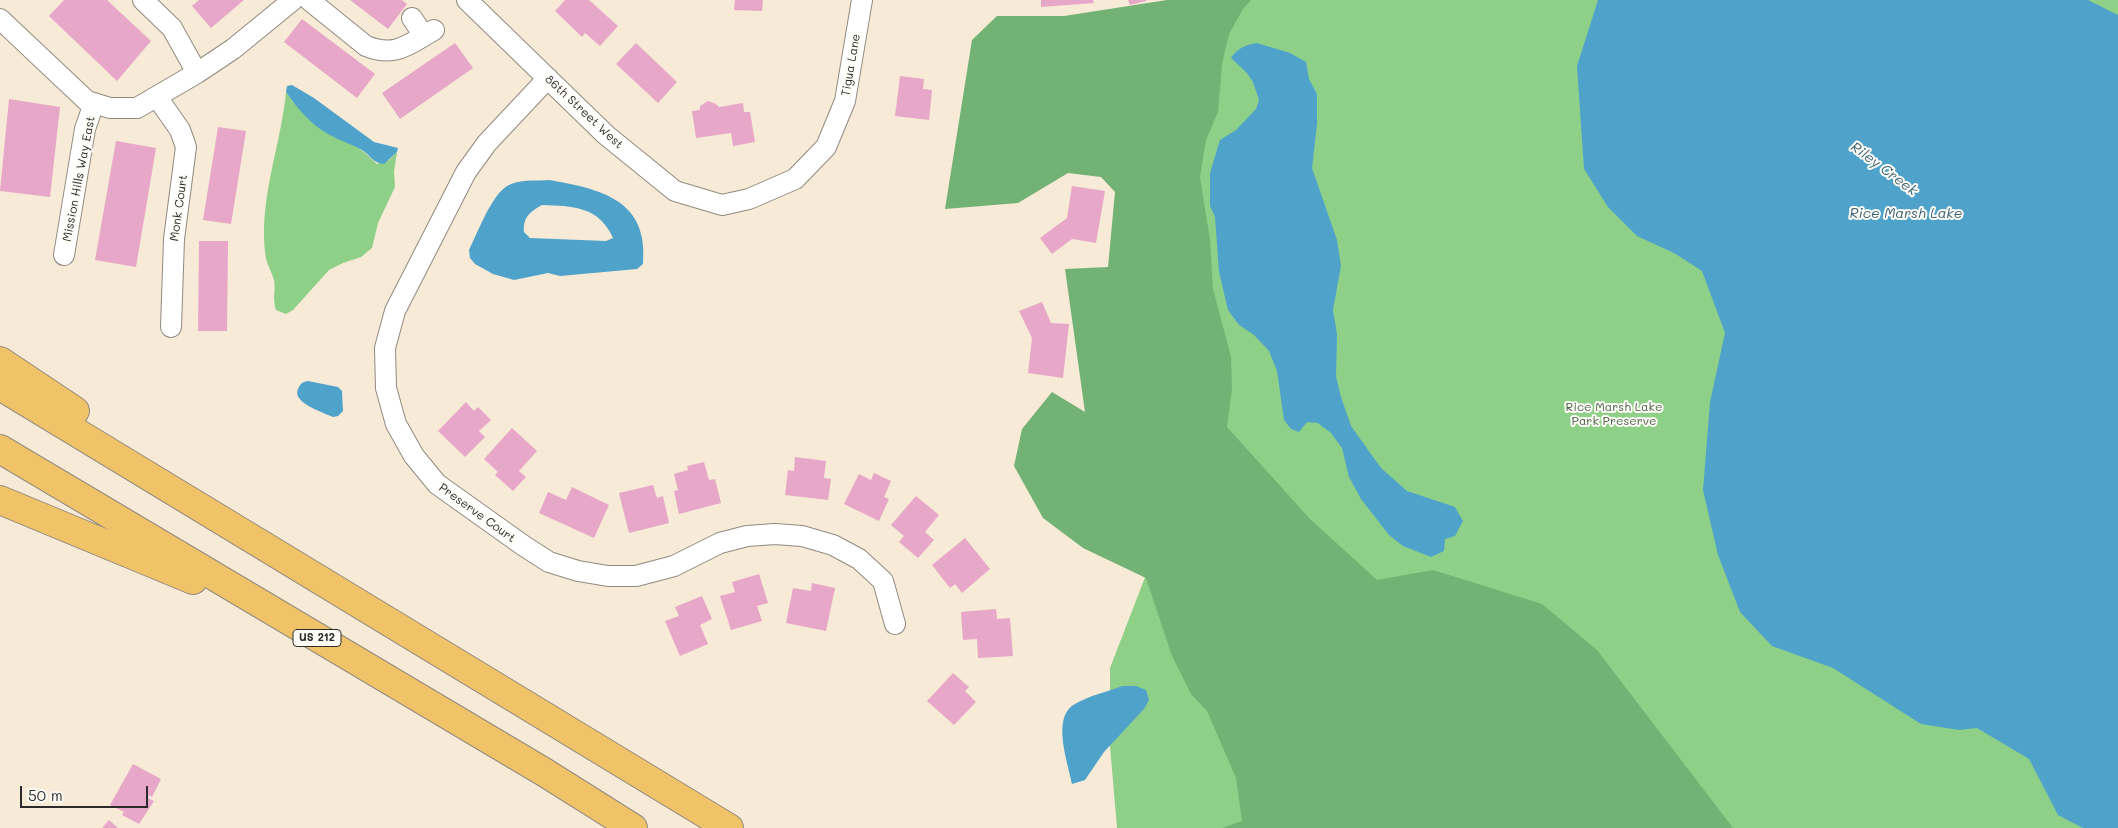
<!DOCTYPE html>
<html>
<head>
<meta charset="utf-8">
<style>
  body { margin:0 }
  #map { position:relative; width:2118px; height:828px; overflow:hidden; background:#f7ead6; font-family:Mali,sans-serif }
  canvas { display:block }
  .scale { position:absolute; left:20px; top:786px; width:128px; height:22px; box-sizing:border-box; border:2px solid #2b2b2b; border-top:0; padding-left:6px; font-size:15px; line-height:18px; white-space:nowrap; color:#2b2b2b; -webkit-text-stroke:4px #fdfcf7; paint-order:stroke }
</style>
</head>
<body>
<div id="map">
<canvas width="2118" height="828"></canvas>
<div class="scale">50 m</div>
</div>
<script>
const context = document.querySelector('canvas').getContext('2d');
context.lineJoin = 'round';
function paint(path, color) {
  context.fillStyle = color;
  context.fill(path, 'evenodd');
}
function trace(path, color, width, dash) {
  context.strokeStyle = color;
  context.lineWidth = width;
  context.lineCap = dash ? 'butt' : 'round';
  context.setLineDash(dash || []);
  context.stroke(path);
}
function label(font, color, halo, rows, align = 'center') {
  context.font = font + ' Mali,sans-serif';
  context.lineWidth = 4;
  context.setLineDash([]);
  context.textBaseline = 'middle';
  context.strokeStyle = halo;
  context.fillStyle = color;
  for (const [text, x, y, turn = 0] of rows) {
    context.save();
    context.translate(x, y);
    context.rotate((+turn || 0) * Math.PI / 180);
    context.textAlign = isNaN(turn) ? turn : align;
    if (halo) context.strokeText(text, 0, 0);
    context.fillText(text, 0, 0);
    context.restore();
  }
}
paint(new Path2D(`
  M1188,0h930v828h-1001l-7,-82v-78l56,-145z
  M286,92l7,10 71,50 13,12 12,-4 8,-8 -3,20 1,15 -17,36 -6,25 -11,9 -18,6 -14,7 -36,40 -7,4 -10,-4c-4,-12 0,-19 -2,-30 -2,-7 -6,-14 -8,-21 -9,-56 15,-113 20,-167z`), '#8ed088');
paint(new Path2D(`
  M1167,0h84l-8,9 -14,25 -7,30 -4,48 -12,28 -6,37 10,63 3,49 18,68 1,31 -5,39 83,92 67,61 56,-10 109,34 55,46 136,178h-511l20,-7 -6,-43 -29,-67 -16,-17 -19,-38 -26,-78 -63,-30 -40,-30 -29,-52 8,-37 30,-37 33,20 -20,-143 43,-2 7,-75 -14,-15 -33,-4 -50,30 -73,6 27,-169 25,-24h67z`), '#72b274');
paint(new Path2D(`
  M1598,0h490l30,15v813h-35l-25,-13 -29,-56 -52,-31 -18,2 -38,-6 -88,-56 -61,-22 -32,-34 -22,-57 -15,-65 7,-88 15,-69 -23,-62 -28,-18 -37,-17 -29,-29 -24,-38 -7,-103z
  M1257,43l33,10 16,9 3,17 8,15v30l-5,44 25,72 4,26 -8,44 4,24 -1,42 5,21 10,29 30,42 26,23 48,16 8,14 -8,15 -10,3 -1,12 -13,6 -28,-11 -14,-11 -28,-36 -12,-22 -7,-29 -11,-15 -13,-10 -11,-1 -8,10 -8,-3 -7,-9 -7,-49 -8,-20 -15,-16 -15,-10 -11,-15 -9,-38 -4,-55 -5,-11v-33l10,-33 16,-10 20,-21 3,-9 -6,-18 -6,-9 -16,-15c7,-10 14,-13 26,-15z
  M292,85l22,13 60,44 24,6 -1,4 -13,12c-10,0 -14,-9 -22,-14 -10,-6 -22,-9 -32,-15 -18,-9 -33,-27 -44,-43l1,-6z
  M549,180c51,9 100,19 94,84l-6,5 -77,7 -12,-3 -34,7 -21,-6 -18,-10 -5,-6 -1,-8c9,-18 22,-54 38,-64 12,-7 29,-5 42,-6zM542,205c30,1 57,1 71,33l-7,3 -76,-3 -6,-6c-1,-15 6,-20 18,-27z
  M308,381l30,6 4,4 1,20 -5,5 -5,1c-11,-5 -44,-15 -34,-30 2,-4 4,-5 9,-6z
  M1122,686h14l10,4 3,10 -5,9 -40,43 -19,28 -13,4c-4,-22 -21,-67 3,-80 13,-8 32,-12 47,-18z`), '#4fa3cb');
paint(new Path2D(`
  M64,0h43l44,41 -34,40 -68,-65z
  M199,0h45l-33,28 -19,-22z
  M350,0h52l5,4 -19,25z
  M565,0h24l29,26 -18,20 -15,-13 -3,4 -27,-26z
  M735,0h28l-1,11 -28,-1z
  M1041,0h52l1,3 -53,4z
  M1128,0h18v1l-16,4z
  M302,19l73,55 -18,24 -73,-56z
  M455,43l18,25 -73,51 -18,-26z
  M636,43l41,39 -19,21 -42,-39z
  M900,76l24,3 -1,10 9,1 -3,30 -34,-4z
  M9,99l51,8 -10,90 -50,-6z
  M708,101l8,3 3,3 24,-4 1,9h6l5,30 -22,4 -2,-13 -35,5 -4,-27 8,-1v-4z
  M218,127l28,4 -15,93 -28,-4z
  M116,141l40,7 -20,119 -41,-7z
  M1072,186l33,5 -9,52 -24,-4 -20,15 -12,-16 27,-20z
  M199,241h29l-1,90h-29z
  M1042,302l9,21 18,1 -6,54 -35,-5 4,-35 -13,-27z
  M466,402l8,9 4,-4 13,13 -12,11 6,6 -20,20 -27,-26z
  M512,428l25,23 -18,20 7,6 -13,14 -18,-16 3,-3 -14,-13z
  M795,457l31,4 -2,17 7,1 -3,21 -43,-5 3,-25 6,1z
  M704,462l5,18 6,-1 6,24 -42,11 -5,-23 4,-1 -4,-16 14,-4 -1,-4z
  M874,473l17,8 -7,16 5,2 -10,22 -35,-17 15,-30 12,6z
  M653,485l4,13 6,-2 6,27 -40,10 -10,-40z
  M572,487l37,18 -15,33 -55,-25 9,-21 18,8z
  M916,496l23,19 -14,17 9,8 -16,18 -19,-16 5,-6 -13,-11z
  M965,538l25,31 -28,24 -7,-9 -5,4 -18,-23z
  M759,574l9,29 -11,3 5,15 -31,9 -11,-34 15,-4 -3,-10z
  M812,583l23,5 -9,43 -40,-8 7,-35 18,3z
  M702,596l10,23 -12,6 8,19 -28,12 -15,-35 14,-5 -4,-9z
  M996,609l1,10 13,-1 3,38 -35,2 -1,-19 -14,1 -2,-28z
  M953,673l16,14 -4,4 11,11 -22,23 -27,-24z
  M133,764l28,15 -9,18 -3,-2 -1,3 6,3 -15,23 -17,-9 2,-3 -14,-7z
  M109,820l9,8h-16z`), '#e7a7c8');
const minor = new Path2D(`
  M143,0l29,28 25,45
  M309,0l57,46c30,12 43,-2 68,-16
  M467,0l139,135 69,56 47,14 27,-6 46,-20 31,-32 19,-46 17,-101
  M412,18l12,18
  M0,19l87,82 23,7h27l60,-35 36,-24 60,-49
  M548,78l-61,65 -21,29 -71,139 -10,37 1,40 10,36 18,32 23,28 87,62 25,16 29,9 30,5h28l38,-10 46,-23 27,-7 28,-2 27,2 31,9 26,14 24,22 12,43
  M157,97l23,33 6,17 -12,92 -3,88
  M64,255l21,-126 9,-26`);
const motorway = new Path2D(`
  M0,361l75,50
  M0,386l729,442
  M0,449l544,323 89,56
  M0,500l193,80`);
trace(minor, '#918a80', 22);
trace(motorway, '#918a80', 30);
trace(minor, '#fff', 20);
trace(motorway, '#f0c369', 28);
for (const [x, y, w] of [
  [317,638,48]
]) {
  const box = new Path2D();
  box.roundRect(x - w / 2, y - 8.5, w, 17, 4);
  context.fillStyle = '#fdfcf7';
  context.fill(box);
  trace(box, '#2b2b2b', 1);
}
label('bold 11px', '#2b2b2b', null, [
  ["US 212",317,638]
]);
label('12px', '#2b2b2b', '#fdfcf7', [
  ["Tigua Lane",851,65,-80],
  ["86th Street West",584,112,43],
  ["Mission Hills Way East",79,179,-79],
  ["Monk Court",179,208,-82],
  ["Preserve Court",477,513,36]
]);
label('12px', '#495d47', '#fdfcf7', [
  ["Rice Marsh Lake",1614,407],
  ["Park Preserve",1614,421]
]);
label('italic 14px', '#3b6173', '#fdfcf7', [
  ["Riley Creek",1884,169,37],
  ["Rice Marsh Lake",1906,214]
]);
</script>
</body>
</html>
